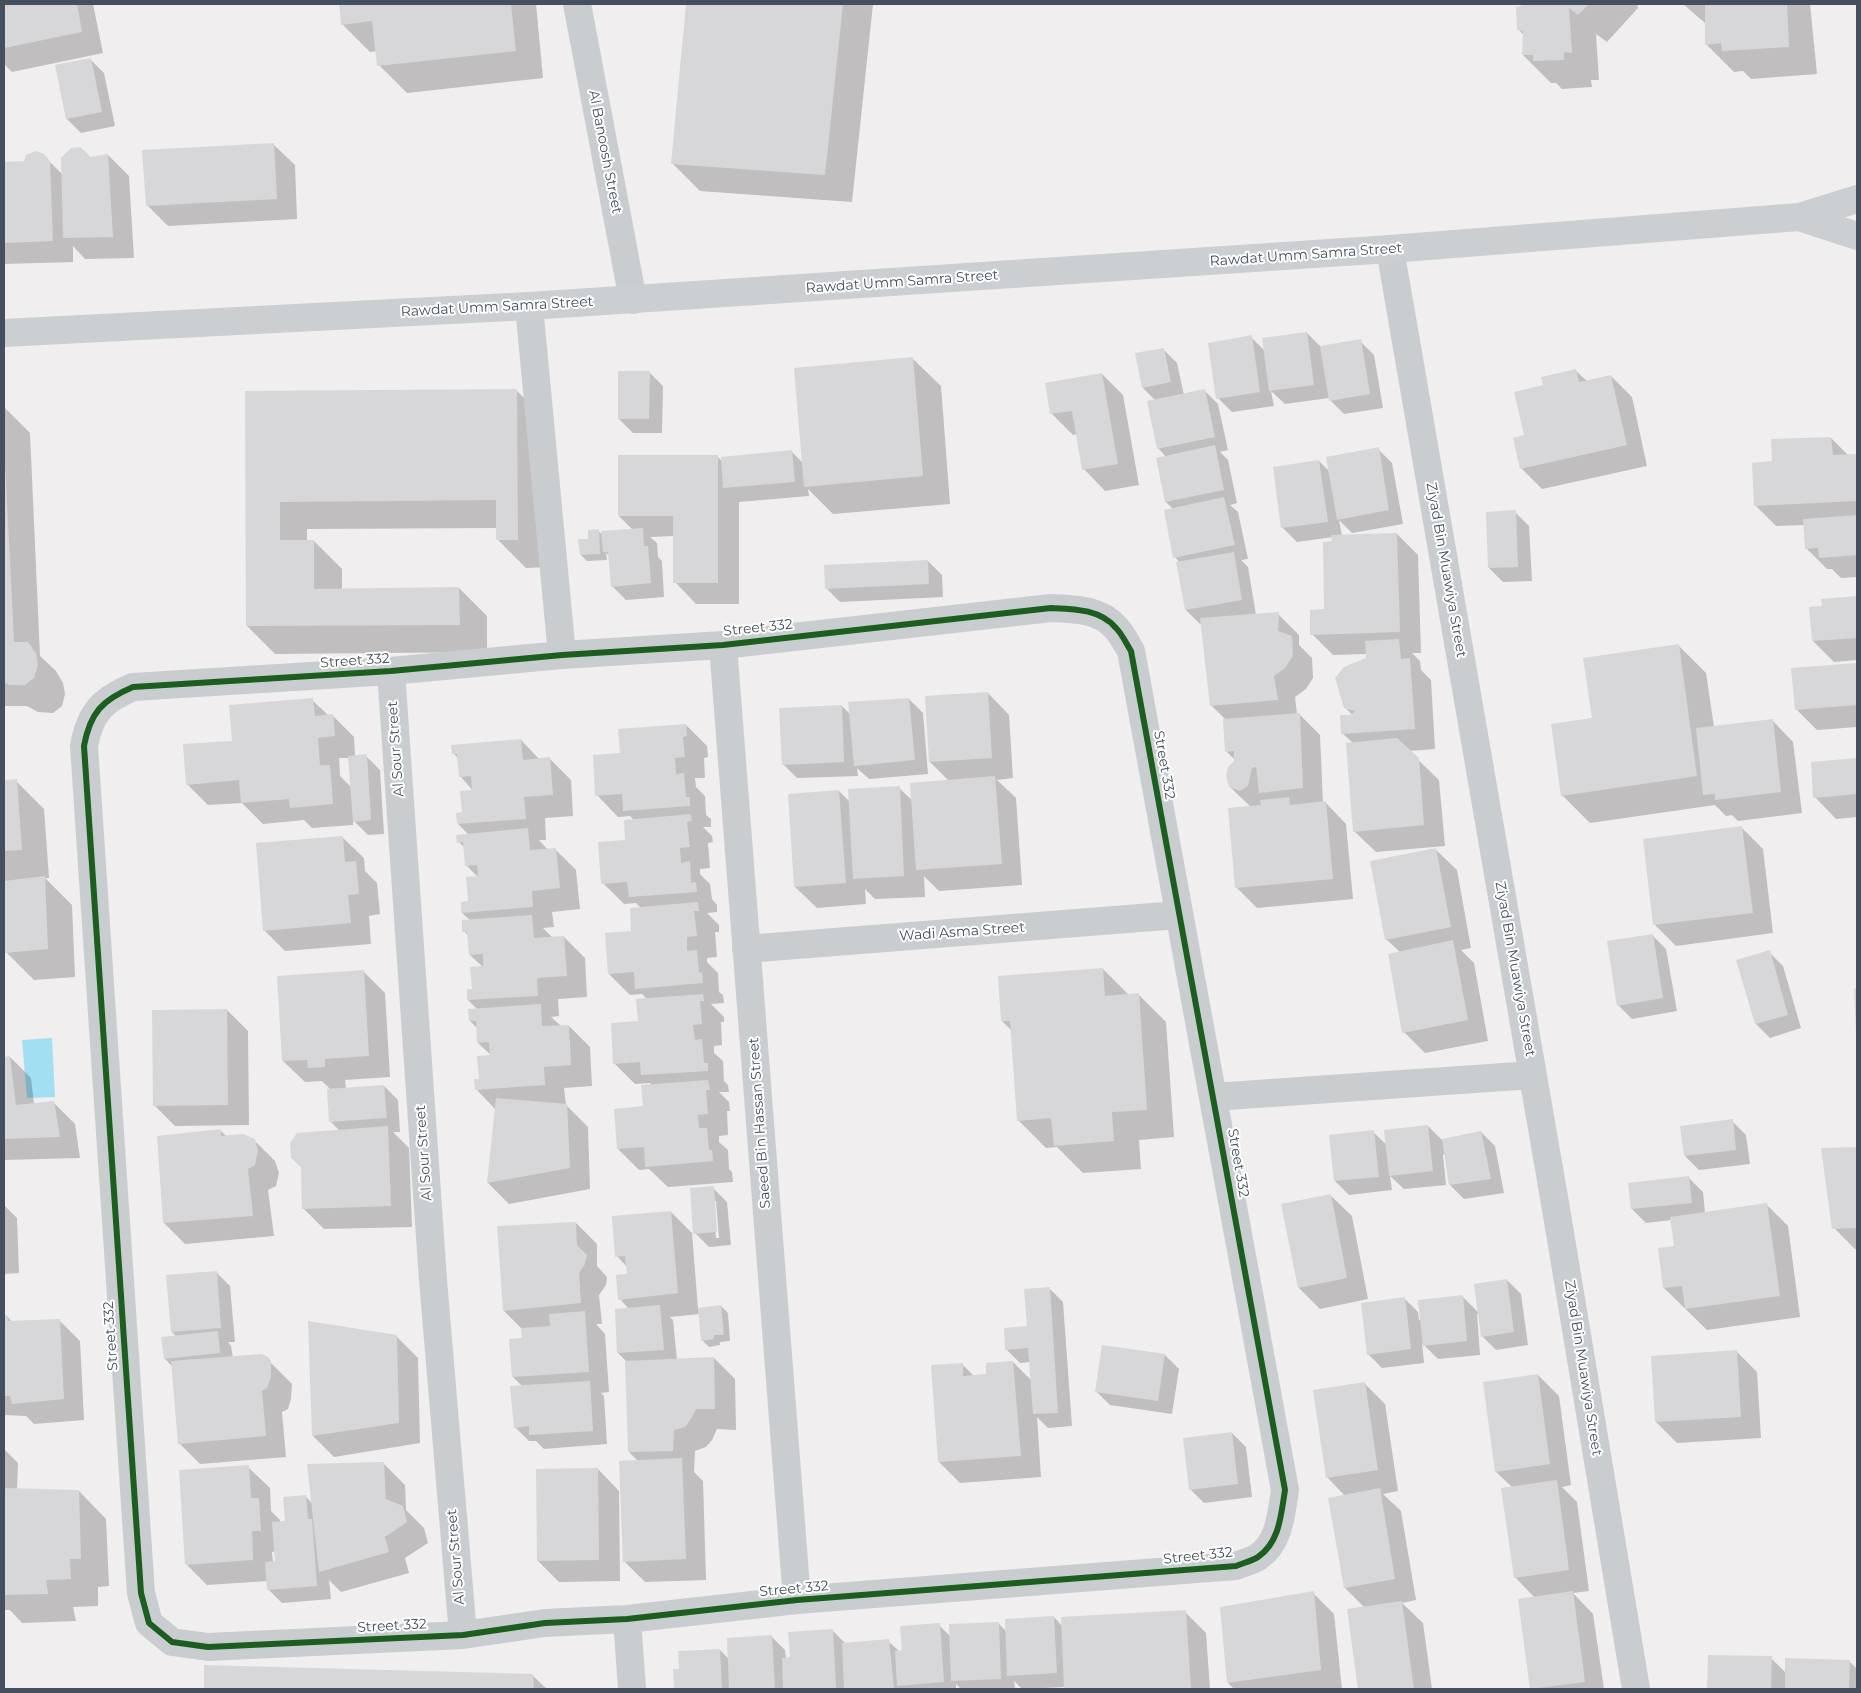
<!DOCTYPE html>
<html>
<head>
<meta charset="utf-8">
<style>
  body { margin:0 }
  #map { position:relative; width:1861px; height:1693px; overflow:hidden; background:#f0eeee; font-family:Montserrat,sans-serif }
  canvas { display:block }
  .frame { position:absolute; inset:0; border:5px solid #44505d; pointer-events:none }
</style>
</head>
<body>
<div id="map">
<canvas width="1861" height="1693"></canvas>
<div class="frame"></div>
</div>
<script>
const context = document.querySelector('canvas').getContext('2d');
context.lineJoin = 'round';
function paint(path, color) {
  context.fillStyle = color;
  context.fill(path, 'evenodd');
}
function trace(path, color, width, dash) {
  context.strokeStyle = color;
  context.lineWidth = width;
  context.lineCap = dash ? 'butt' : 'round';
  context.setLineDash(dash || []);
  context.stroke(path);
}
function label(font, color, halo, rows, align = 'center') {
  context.font = font + ' Montserrat,sans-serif';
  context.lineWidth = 4;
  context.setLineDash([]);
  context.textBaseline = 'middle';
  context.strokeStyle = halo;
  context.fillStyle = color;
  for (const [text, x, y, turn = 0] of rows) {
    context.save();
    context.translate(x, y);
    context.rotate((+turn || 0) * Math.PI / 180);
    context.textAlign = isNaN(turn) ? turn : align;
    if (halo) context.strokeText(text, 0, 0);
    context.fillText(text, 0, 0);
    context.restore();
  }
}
paint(new Path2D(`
  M52,1038l3,59 -28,1 -5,-58z`), '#a2dff2');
paint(new Path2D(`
  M4,4h89l10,49 -91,19 -8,-8z
  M340,4h196l7,74 -136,15 -28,-28 -2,-14 -7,1 -28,-28z
  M687,4h186l-21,198 -152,-11 -28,-28z
  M1523,4h114l1,4 -31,34 -11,-8 3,46h-8l1,7 -30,2 -6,-6h-5l-28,-28 1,-20 -6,-6z
  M1683,4h127l7,70 -66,5 -8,-8 -9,1 -28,-28 -1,-21z
  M90,59l14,14 11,53 -34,7 -14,-14 -10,-53z
  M273,144l22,21 2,54 -129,7 -21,-21z
  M86,153l5,5 17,-3 21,21 5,82 -49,1 -12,-13v16l-69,2v-101l21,-1 18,-7 19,19z
  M1307,333l14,14 39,-6 14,14 9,53 -39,6 -14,-14 -1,-2 -44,6 -14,-13 3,15 -42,6 -14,-14 33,-61 14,14z
  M1163,349l14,14 7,32 20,-5 14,14 10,46 -8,2 8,8 9,43 -7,2 8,7 10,47 -7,1 7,7 8,48 22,-1 21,21v10l13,13 1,20 -7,11 -11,8 2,17h2l21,21 3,68 2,-1 21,22 7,75 -96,9 -21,-21 15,-80 -21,-20 5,-27 -8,-8 -1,-32 -15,-15 -9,-82 -2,1 -14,-14 -6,-47 -5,-6 -2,-48 -7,-7v-45l-8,-9 -2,-47 -13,-13z
  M913,359l28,27 9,118 -117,10 -25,-25 1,7 -70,6v102h-43l-21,-22v-46l-25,1 7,6 1,14 4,4 2,36 -38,3 -14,-14 -2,-29 -4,-4 1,7 -20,1 -6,-6 8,-15 9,-9 5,4 30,-5 -14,-14 98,-60 5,5 70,-9 11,11z
  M1576,371l11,10 24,-5 21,21 15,69 -105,23 -21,-21 4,-32 19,-50z
  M649,372l14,14 -1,47h-29l-14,-14z
  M1102,374l21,21 16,90 -34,6 -21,-22 -7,-35 -4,1 -22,-22z
  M516,390l28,28 1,149 -19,1 -28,-28v-12l-191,1v12h7l28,28v21l117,-2 28,28v36l-212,2 -28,-28 -1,-233z
  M4,407l26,26 10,223 16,15 7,12 2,11 -3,12 -9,7 -15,-1 -11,-6h-23z
  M1831,438l18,18 8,-1v122l-16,1 -9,-9h-5l-21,-21 -1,-23 -29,1 -21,-21 19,-43z
  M1378,449l14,14 11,61 -51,9 -13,-13 3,16 55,-2 21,21 3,98h-9l8,8 1,9 10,10 4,69 -26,2 30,29 6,66 -69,6 -22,-21 -1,-88 -11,-10 11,-17 -8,-9 22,-48v-5l-34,1 -21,-21 14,-23 7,-74 -36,5 -14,-14 -9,-60 45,-7 11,11z
  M1515,512l14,14 3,55 -29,1 -14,-14z
  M928,561l14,14 1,22 -103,5 -14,-14z
  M1857,597v63l-23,2 -21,-21 10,-34v-7z
  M1678,645l28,28 8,54 58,-7 21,22 9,71 -64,8 -6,-6 -6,1 -11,-11 -125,18 -28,-28 31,-76z
  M1857,664v63l-40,3 -21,-21 -3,-40z
  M988,693l21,22 4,63 -16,2 19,18 6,87 -83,6 -15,-15 1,21 -50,2 -10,-10 1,15 -49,4 -22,-21 44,-96 11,11 49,-14 14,13 36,-20 -19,-19z
  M909,699l14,14 5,61 -59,5 -12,-11 1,8 -61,2 -14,-14 59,-58 9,9z
  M312,700l17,16h4l21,21 1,19h11l14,14 4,64 -16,1 -15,-15v5l-41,3 -8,-8 -41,4 -21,-21 -34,2 -21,-21 46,-42zM339,758h11l2,30 -12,-12z
  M686,725l21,21 1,11 -4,1 1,20h-10l1,9 9,9 1,19 5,4v8h-8l9,9 1,6 -5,1 2,25 -10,1v5l10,10 2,15 5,6v7l-10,1 12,12v7h-4l2,25 -10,1v4l11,11 1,19 4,3 1,8 -13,1 13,13v5h-3l1,23 -8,1v7l9,8 1,20 4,4 1,7h-10l10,10 1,9h-3l1,24 -9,1v6l9,8 1,19 3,3 1,10 -65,5 -19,-18 -10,1 -21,-21 26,-42 9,-21 -3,-3 -15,1 -21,-21 25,-41 8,-23 -5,-5 -12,1 -21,-21 24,-42 8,-24 -5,-5 -12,1 -21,-21 23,-42 8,-21 -4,-4 -12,1 -21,-22 25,-41z
  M521,740l19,20 10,-1 21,21 2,36 -28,2 1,22h-7l9,10 7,-1 21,21 4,39 -28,3 2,15 -11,1 10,10 11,-1 21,21 2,39 -29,2 1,17 -8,1 10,9h8l21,21 2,39 -28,2 2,17 22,22 2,62 -81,15 -21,-21 8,-73 -20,-21 16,-33 -14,-13 -1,-15 -7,-7 8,-11 -10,-10 15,-33 -13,-12 -1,-19 -5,-5 7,-10 -9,-8 7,-11 10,-24 -13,-13 -1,-17 -6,-6 10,-7 -11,-11 15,-33 -12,-14 -2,-18 -5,-5z
  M1857,760v57l-21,2 -21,-22 -3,-34z
  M16,781l28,28 5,69h-4l27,27 3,72 -41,3 -28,-28v-3h-2v-167z
  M1742,828l21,21 10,84 -97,13 -21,-21z
  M342,837l22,21 1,13 12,12 3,31 -11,2 2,28 -86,7 -21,-21z
  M1435,849l22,21 14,78 -10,2 13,13 14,78 -63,12 -21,-21 -4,-80 -14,-13z
  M1652,935l14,14 11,62 -45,8 -14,-14z
  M1769,952l14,14 18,62 -31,10 -14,-14z
  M1103,969l26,26 9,-1 28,28 8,115 -35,3 2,29 -58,4 -26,-26 -11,1 -28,-28 -6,-89 -10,-10z
  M364,972l21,21 5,84 -45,3 1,9 38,-3 14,14 2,32h-7l16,16 3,79 -88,2 -21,-21 37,-77 -9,-9 -3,-32h3l-9,-9 -17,1 -22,-21z
  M227,1010l21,21 1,94 -74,1 -21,-21z
  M10,1057l21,21 3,26 20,-1 21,21 5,34 -76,2v-102z
  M1732,1121l14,14 4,29 -51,6 -14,-14z
  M1428,1126l14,14 39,-8 14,14 9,47 -40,6 -14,-14 -5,-31 -2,1 3,30 -42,4 -14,-13 2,14 -43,5 -14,-14 38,-49 14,13z
  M220,1130l7,7 27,3 21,21 4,12 -3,13 -8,4 6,46 -89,8 -21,-21z
  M1857,1148v101h-2l-21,-21 -12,-79z
  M1689,1178l14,14 2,21 62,-8 21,21 12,91 -93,13 -43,-42 12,-41 -4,-27 -26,3 -14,-14 -2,-25z
  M713,1188l14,14 4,43 -22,2 -14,-14zM713,1201h3l3,37h-3z
  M1330,1195l22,21 16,83 -48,10 -21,-21z
  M4,1205l13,13 2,55 -15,1z
  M671,1212l21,21 6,76 23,-3 7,7 2,28 -10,1v3l-11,2 -7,-7 -2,-26 -30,3 3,3 4,40 37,-2 21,21 1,51 -19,-1 -5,11 -6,7 -11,4 -1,21 9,9 3,99 -61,2 -21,-21 14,-100 -9,-9 -3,-91 -8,-8 11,-44 -9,-10 8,-23v-8l-11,-12z
  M576,1223l21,21v22l10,11 -1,8 -7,10 3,29h-6l9,10 4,58 -8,1 3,3 3,48 -63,5 -8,-8h-7l-14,-14 8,-40 -10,-10 10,-38v-9l-19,-19 -6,-84z
  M216,1272l14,14 5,56h-7l3,4 2,12h33l26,26 -1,15 -3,10 -6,3 4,45 -86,7 -21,-21 -7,-77 -7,-7 12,-22 -5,-5z
  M1507,1280l14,14 7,51 -32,5 -14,-14 -3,-22h-2l3,41 -42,4 -16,-16 2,20 -42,5 -14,-14 36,-56 14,14 1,8 43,-24 17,17z
  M1049,1288l14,14 9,124 -24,2 -11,-11 4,60 -81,6 -21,-21 -7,-95 30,-3 12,12 14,-1 25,-13 18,18 -1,-18 -10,1 -14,-14 22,-22z
  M4,1316h3l5,6 47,-2 21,21 4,79 -50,4 -8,-8 -22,-1z
  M396,1336l22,22 2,85 -86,14 -21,-21z
  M1736,1351l21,21 4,66 -84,5 -21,-21z
  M1165,1355l14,14 -7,45 -62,-9 -14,-14z
  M1538,1375l21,21 12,89 -9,2 15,15 12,89 -16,2 20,21 11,75h-73l-12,-89 16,-2 -20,-21 -3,-90 -16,-15 -12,-89z
  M1364,1383l21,21 13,87 -15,3 18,17 15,89 -14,3 21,20 9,66h-73l-11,-79 16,-3 -19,-19v-92l-17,-18 -14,-87z
  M1232,1433l14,14 6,50 -48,6 -14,-14z
  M4,1449l14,14 -1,27 62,1 27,28 3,67 -11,1v19l-25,1 3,14 -54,2 -12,-13h-6z
  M384,1464l21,21 1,25 18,18 4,15 -23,15 4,15 -68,19 -12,-12 2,19 -49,4 -14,-14v-8l-61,4 -21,-21 62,-97 22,21 1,23 9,9v3l6,-1 19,-26 7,7zM276,1551l1,11h-4l-1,-10z
  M598,1469l21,22 1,90 -61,1 -21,-21z
  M1313,1593l21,21 8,75h-108l-6,-6z
  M1185,1612l21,21 4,56h-145v-2l-43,2 -8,-8 1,8h-54l-5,-5v5h-281l-1,-19h6l40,-20 9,9 42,-23 14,14 1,9h5l41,-29 14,14 42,-3 11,10h4l36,-26 11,11 48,-13 8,8 48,-14 8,9z
  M1709,1656l62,2 15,15 63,-12 8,8v20h-149z
  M205,1666l327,9 15,14h-342z`), '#0003');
paint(new Path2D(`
  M4,4h73l5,28 -78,16z
  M339,4h172l5,47 -139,15 -5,-45 -31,4z
  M686,4h157l-18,171 -154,-11z
  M1521,4h68l-11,11 -9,-7 3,45 -8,-1v8l-31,1v-6h-11l1,-24 -6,-1 -1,-23 5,-1z
  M1705,4h82l2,43 -67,4 -1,-8 -16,2z
  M91,58l11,54 -36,7 -11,-54z
  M274,143l3,56 -131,7 -4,-56z
  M80,147l6,5 4,5 18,-3 5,83 -50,1 -2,-80 10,-10z
  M36,151l8,3 6,7 3,80 -49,2v-81l20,-1 2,-6z
  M1307,332l7,53 -45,6 -7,-53z
  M1252,335l8,57 -44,7 -8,-56z
  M1361,339l9,55 -41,7 -9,-55z
  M1164,348l7,34 -29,6 -7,-35z
  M913,357l10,119 -119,11 -10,-119z
  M1576,369l3,13 32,-7 16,70 -107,24 -7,-31 11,-3 -10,-43 29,-7 -2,-8z
  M618,371h32l-1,48h-31z
  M1102,373l16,91 -36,6 -10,-59 -22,3 -5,-31z
  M517,389l1,151h-22v-40l-216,2v38h34v49l145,-2 1,38 -214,1 -1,-235z
  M1205,389l10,48 -58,12 -10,-48z
  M1831,437l2,18 24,-1v47l-103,5 -2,-43 20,-2 -1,-22z
  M1215,445l9,45 -59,12 -9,-44z
  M1379,447l10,63 -52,10 -11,-63z
  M792,450l3,32 -72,6 -2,-31z
  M618,455h100v128h-45v-67h-55z
  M1319,460l9,62 -47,6 -8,-61z
  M4,462h1l9,180h14l8,11 2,12 -4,13 -9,7h-16l-5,-3z
  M1224,497l11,48 -62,13 -9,-48z
  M1516,510l2,57 -30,1 -2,-56z
  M1857,515v40l-38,3 -1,-10 -13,1 -2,-30z
  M643,528l1,18h4l3,37 -40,4 -3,-35h-5l-2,-21z
  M599,529l1,25 -20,1 -2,-16h10v-9z
  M1397,533l3,99 -90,3v-25l14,-1 -1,-67 9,-1 -1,-6z
  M1234,552l8,48 -57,10 -9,-48z
  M928,560l1,24 -104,5 -1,-24z
  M1857,596v42l-45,3 -3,-34 13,-1 -1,-7z
  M1279,612l-1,19 14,5 1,20 -8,12 -11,8 4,24 -68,6 -10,-88z
  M1399,639l2,20 9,-1 5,71 -74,5 -1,-19h11l4,-4 -11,-3 -9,-30 9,-11 22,-9 -1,-17z
  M1679,644l18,132 -136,20 -10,-72 41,-6 -9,-60z
  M1857,663v42l-62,5 -4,-42z
  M988,692l4,66 -63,4 -4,-66z
  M313,698l2,18 18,-2 2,22 -17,2 2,27h10l3,39 -43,4 -1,-9 -48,4 -2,-23 -53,5 -3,-41 49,-3 -3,-36z
  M909,698l6,62 -61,6 -6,-64z
  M842,705l2,57 -62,3 -3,-57z
  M1300,713l3,75 -44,5 -3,-26 -4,1 -4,18 -8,5 -11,-4 -3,-11 2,-9 6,-6v-10l-9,1 -2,-33z
  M1773,719l8,73 -66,8v-6l-12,1 -7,-67z
  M686,724l1,12 -4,1 2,20 -10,1 1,16 8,-1 2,24h4v9l-67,5 -1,-17 -27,2 -2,-41 27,-2 -2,-24z
  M1397,738l22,20 5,67 -71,7 -7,-89z
  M521,739l2,21 27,-3 3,38 -29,2 2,22 -69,5 -1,-11 6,-1 -2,-21 12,-1 -1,-14 -12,1 -2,-23h-5l-1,-9z
  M367,754l4,66 -18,2 -5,-66z
  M1857,758v36l-44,4 -2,-36z
  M995,776l7,88 -86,6 -6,-87z
  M17,779l5,71 -18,1v-71z
  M900,786l4,90 -51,3 -5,-90z
  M839,790l7,93 -52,4 -6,-93z
  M1289,797l1,8 36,-4 7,78 -98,9 -7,-80 33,-3 -1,-5z
  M691,814l1,7 -5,1 3,25 -10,1 1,15 9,-2 1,22 5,-1 1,10 -68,5 -2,-15 -26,2 -3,-42 27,-2 -1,-20z
  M1742,826l11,87 -100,12 -10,-86z
  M528,828l2,22 26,-2 4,40 -28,3 1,16 -72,6v-11l7,-1 -2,-24 12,-1 -1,-11 -12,1 -2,-24 -6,1 -1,-8z
  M343,836l2,26 11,-1 3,33 -11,1 3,28 -88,8 -7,-88z
  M1436,848l15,79 -66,13 -15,-79z
  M45,876l3,73 -43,4 -1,-72z
  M698,902l1,9h-5l3,25 -10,1v14l10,-1 2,23 3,-1 1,11 -68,6 -1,-17 -26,2 -3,-41 26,-2 -1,-23z
  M532,915l2,23 30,-2 3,40 -30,2 1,18 -71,4v-11h5l-2,-22 13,-1v-12l-14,1 -2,-23h-5v-12z
  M1653,934l10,64 -46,8 -10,-65z
  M1453,940l15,80 -66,13 -14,-79z
  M1770,950l18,65 -33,9 -19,-64z
  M1103,968l2,28 34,-3 8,117 -35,2 2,29 -60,5 -3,-28 -34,3 -7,-100h-9l-3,-45z
  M364,970l5,86 -44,3v8l-17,1 -1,-8 -25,1 -5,-85z
  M1857,988v44h-1l-2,-43z
  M703,994l1,7h-4l2,23 -9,1 2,15 7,-1 2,24h4v8l-67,4 -1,-13 -27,2 -2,-41 27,-2 -2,-22z
  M541,1004l1,22 27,-1 2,40 -27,2 1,18 -70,5 -1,-11h5l-2,-23 13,-1 -1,-13 -12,1 -1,-22h-7l-1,-12z
  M227,1009l1,96 -75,1 -1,-96z
  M10,1056l6,49 38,-4 6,36 -56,2v-82z
  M708,1080l2,10h-4l2,24 -10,1 1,13h8l2,22h3l1,11 -68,6 -1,-20 -27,2 -3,-40 29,-3 -2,-21z
  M384,1085l3,33 -58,4 -2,-33z
  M496,1098l71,6 3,64 -83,15z
  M1733,1119l3,31 -52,6 -4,-30z
  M1428,1125l5,46 -44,5 -5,-46z
  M388,1126l3,80 -89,3 -1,-42 -10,-9 -1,-15 7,-10z
  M221,1129v7l22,-2 12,5 3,12 -3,14 -7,4 5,47 -90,7 -6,-87z
  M1374,1130l5,47 -45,4 -5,-46z
  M1481,1131l10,48 -42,6 -7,-46z
  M1857,1147v81l-25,1 -11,-81z
  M1689,1176l3,27 -61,6 -3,-26z
  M714,1186l3,46 -24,2 -3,-46z
  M1331,1194l16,84 -49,10 -17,-84z
  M1767,1203l13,93 -95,13 -3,-23 -19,2 -5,-40 16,-2 -4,-29z
  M671,1211l7,82 -60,7 -2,-25 11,-1 -2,-18 -10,1 -3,-41z
  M576,1222l1,23 10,10 -2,9 -6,9 2,30 -78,8 -6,-85z
  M217,1271l4,57 -50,4 -5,-57z
  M1507,1279l7,53 -33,5 -7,-53z
  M1050,1287l8,126 -25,1 -5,-66 -23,2 -1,-22 23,-2 -3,-37z
  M1463,1295l4,46 -44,5 -5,-46z
  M1405,1297l6,52 -44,6 -6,-52z
  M660,1305l4,45 -47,3 -2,-44z
  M721,1305l3,30h-10v4l-13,2 -3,-33z
  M585,1311l4,61 -77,5 -3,-38 13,-1 -1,-10 29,-2 -1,-12z
  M4,1315h3l1,6 52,-2 4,80 -52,5 -2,-8h-6z
  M308,1321l89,14 2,88 -87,13z
  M218,1331l2,22 -56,6 -3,-22z
  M1102,1345l63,9 -7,47 -63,-9z
  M1737,1350l4,67 -86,5 -4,-66z
  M261,1354l6,2 4,5v16l-4,11 -5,3 4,45 -88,8 -7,-83z
  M714,1357l1,52h-19l-5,10 -6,8 -11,3 -1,21 -45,1 -3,-91z
  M1013,1361l8,95 -83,6 -7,-97 32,-2v13l23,-2v-11z
  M1538,1374l12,90 -55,8 -12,-90z
  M590,1381l3,50 -64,4v-9l-15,2 -4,-42z
  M1365,1382l13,88 -52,8 -13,-88z
  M1232,1432l6,52 -49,6 -6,-52z
  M682,1458l4,101 -63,3 -4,-101z
  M384,1462l2,37 17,7 4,16 -22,15 4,15 -70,20 -12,-108z
  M249,1465l2,33h8l2,33h-9l1,29 -68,5 -6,-95z
  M598,1468l1,92 -62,1 -1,-92z
  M1557,1480l12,90 -55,8 -13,-90z
  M4,1488l75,2 2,69h-11l1,20 -25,1 2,14 -44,1z
  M1380,1488l15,91 -51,9 -16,-90z
  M306,1495l2,24h4l5,67 -50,4 -2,-28 10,-1 -3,-39 13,-1 -2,-24z
  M1314,1591l7,79 -94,13 -7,-76z
  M1573,1591l12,91 -55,7 -12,-90z
  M1402,1601l12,88h-56l-11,-80z
  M1186,1610l5,79h-127l-3,-72z
  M1054,1616l3,57 -50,3 -2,-57z
  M999,1622l2,57 -50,2 -2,-57z
  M940,1623l4,59 -47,4 -2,-35 7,-1 -2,-24z
  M833,1629l3,60h-53l-1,-31 8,-1 -2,-25z
  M772,1635l3,54h-46l-2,-51z
  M889,1639l5,50h-50l-2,-46z
  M720,1649l2,40h-48l-1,-20h6l-1,-18z
  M1708,1655l64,1 -1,33h-64z
  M1785,1658l65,2 -1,29h-64z
  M204,1665l329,9 1,15h-330z`), '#d7d6d9');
trace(new Path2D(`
  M577,4l56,296
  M1390,249l166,960 80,480
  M529,306l33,349
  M1051,608c23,1 49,1 65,20 6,6 10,15 15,23l154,839c-4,24 -5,52 -27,67 -6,4 -15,6 -22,9l-439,34 -170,19 -82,4 -82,12 -255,12 -36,-5 -23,-19 -8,-30 -57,-847c6,-33 18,-46 49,-59l258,-16 171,-16 161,-10z
  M723,645l74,955
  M391,671l42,609 30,355
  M746,949l432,-34
  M1213,1097l320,-22
  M627,1619l5,70`), '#cacdd0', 28);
trace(new Path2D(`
  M1799,217l58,19
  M4,333l525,-27 861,-57 409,-32 58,-18`), '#cbcfd2', 28);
trace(new Path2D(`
  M1051,608c23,1 49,1 65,20 6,6 10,15 15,23l154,839c-4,24 -5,52 -27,67 -6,4 -15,6 -22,9l-439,34 -170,19 -82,4 -82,12 -255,12 -36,-5 -23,-19 -8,-30 -57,-847c6,-33 18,-46 49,-59l258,-16 171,-16 161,-10z`), '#1b5e20', 6);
label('14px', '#44505d', '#fff', [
  ["Al Banoosh Street",605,152,79],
  ["Rawdat Umm Samra Street",1306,255,-4],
  ["Rawdat Umm Samra Street",902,282,-4],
  ["Rawdat Umm Samra Street",497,307,-3],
  ["Ziyad Bin Muawiya Street",1446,570,80],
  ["Street 332",758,628,-6],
  ["Street 332",355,661,-4],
  ["Al Sour Street",396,749,-94],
  ["Street 332",1164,765,80],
  ["Wadi Asma Street",962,932,-4],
  ["Ziyad Bin Muawiya Street",1515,969,80],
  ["Saeed Bin Hassan Street",760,1123,-94],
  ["Al Sour Street",424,1153,-94],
  ["Street 332",1238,1163,80],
  ["Street 332",111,1336,-94],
  ["Ziyad Bin Muawiya Street",1583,1368,81],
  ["Street 332",1198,1556,-6],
  ["Al Sour Street",456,1557,-95],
  ["Street 332",794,1589,-5],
  ["Street 332",392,1626,-3]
]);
</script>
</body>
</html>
